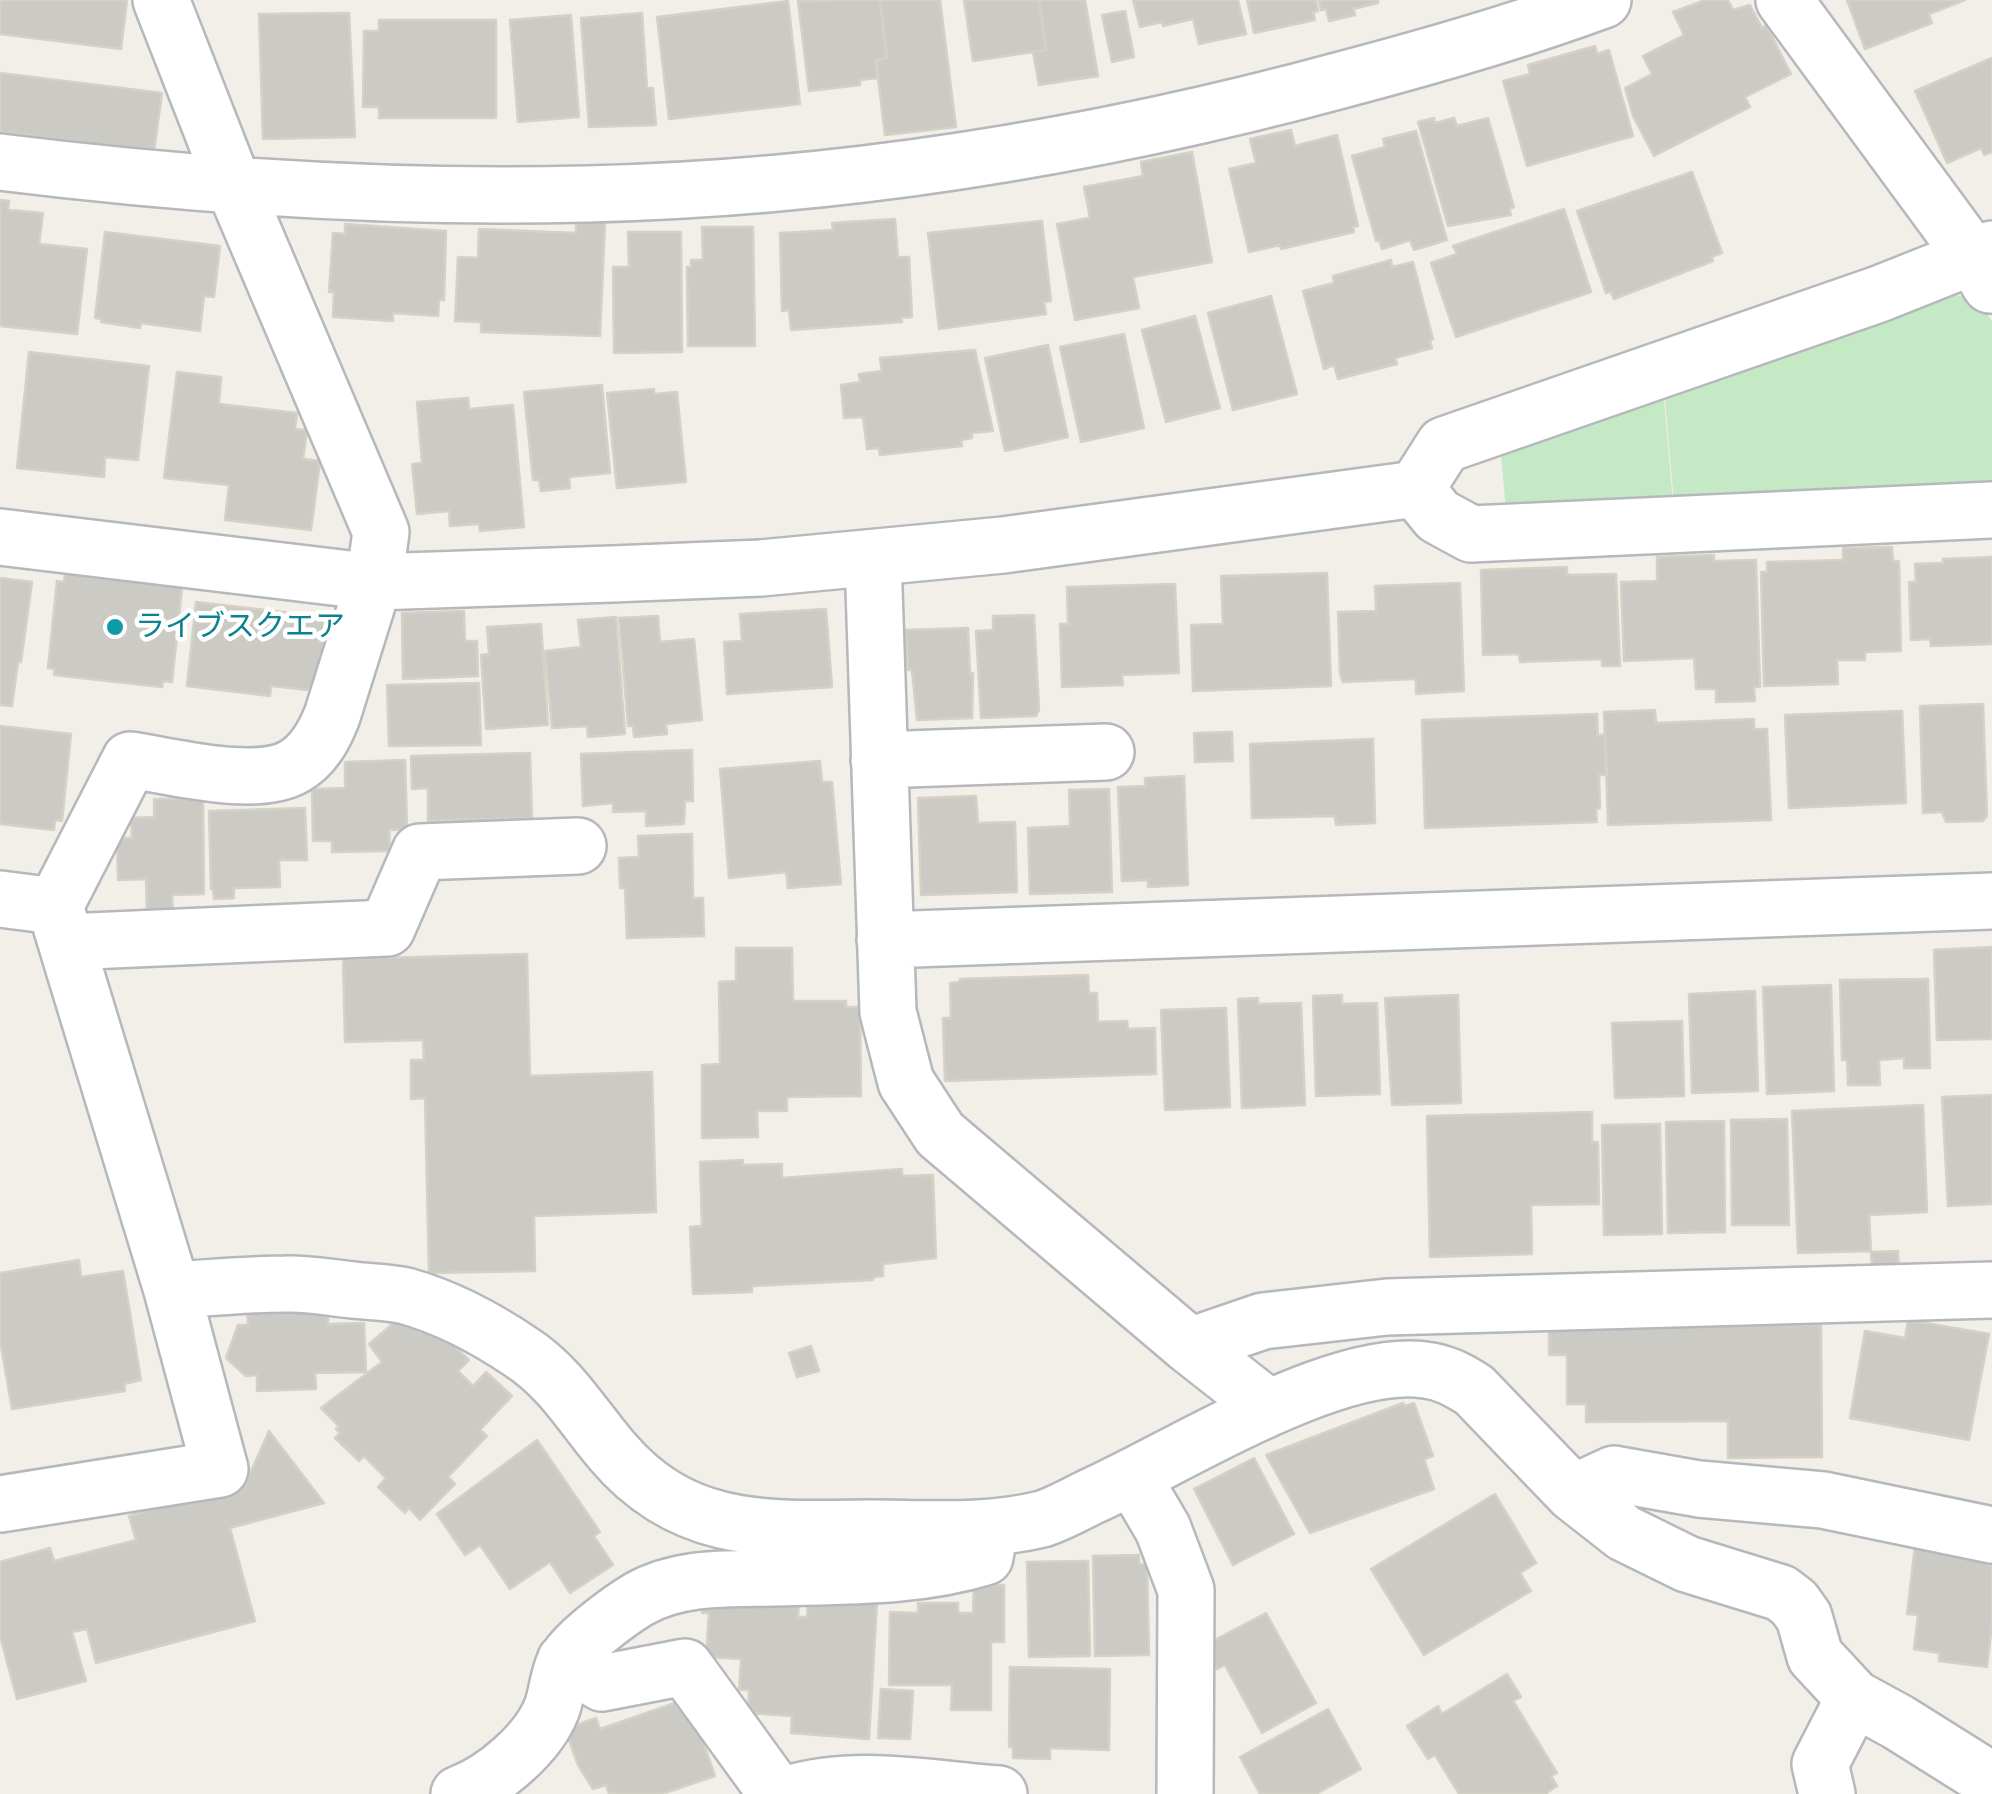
<!DOCTYPE html>
<html>
<head>
<meta charset="utf-8">
<style>
  body { margin:0 }
  canvas { display:block; background:#f1efe8 }
</style>
</head>
<body>
<canvas width="1992" height="1794"></canvas>
<script>
const context = document.querySelector('canvas').getContext('2d');
context.lineJoin = 'round';
function paint(path, color) {
  context.fillStyle = color;
  context.fill(path, 'evenodd');
}
function trace(path, color, width, dash) {
  context.strokeStyle = color;
  context.lineWidth = width;
  context.lineCap = dash ? 'butt' : 'round';
  context.setLineDash(dash || []);
  context.stroke(path);
}
function label(font, color, halo, rows, align = 'center') {
  context.font = font + ' Cabin,"Noto Sans JP",sans-serif';
  context.lineWidth = 9;
  context.setLineDash([]);
  context.textBaseline = 'middle';
  context.strokeStyle = halo;
  context.fillStyle = color;
  for (const [text, x, y, turn = 0] of rows) {
    context.save();
    context.translate(x, y);
    context.rotate((+turn || 0) * Math.PI / 180);
    context.textAlign = isNaN(turn) ? turn : align;
    if (halo) context.strokeText(text, 0, 0);
    context.fillText(text, 0, 0);
    context.restore();
  }
}
paint(new Path2D(`
  M1957,295l24,7 11,20v172l-318,8 -9,-102z
  M1664,400l9,103 -167,8 -5,-57z`), '#c5e8c5');
const building = new Path2D(`
  M0,0h127l-6,49 -121,-15z
  M880,0l7,58 -11,2 2,18 -18,2v5l-51,6 -11,-90z
  M880,0h60l16,127 -71,8 -9,-75 11,-2z
  M964,0h75l7,50 -73,11z
  M1039,0h46l13,76 -59,9 -6,-33 13,-2z
  M1133,0h105l8,34 -47,10 -6,-25 -30,7 -1,-4 -22,5z
  M1247,0h69l2,11 -5,1 2,8 -61,13z
  M1319,0h59v3l-25,6 2,6 -26,6 -3,-12 -5,1z
  M1705,0h23l5,10 17,-5 12,23 4,-3 25,49 -46,23 5,10 -96,49 -21,-40 -8,-28 27,-14 -9,-18 41,-21 -11,-23z
  M1847,0h118l-36,14 3,9 -67,26z
  M788,1l12,103 -131,15 -12,-102z
  M1125,11l9,46 -22,5 -10,-47z
  M349,13l6,124 -92,2 -4,-125z
  M642,13l5,75h6l3,37 -67,2 -8,-109z
  M571,15l8,102 -61,5 -8,-102z
  M379,20h117v98h-117v-11h-16l1,-76h15z
  M1595,46l2,8 12,-4 24,86 -106,30 -24,-85 27,-7 -2,-9z
  M1992,58v94l-8,3 -3,-7 -34,15 -32,-72z
  M0,73l162,20 -8,58 -154,-19z
  M1434,118l1,5 19,-5 3,8 31,-8 26,89 -5,2 2,6 -63,11 -30,-104z
  M1291,130l4,16 42,-11 21,91 -5,1 1,5 -73,17 -1,-4 -31,7 -20,-83 27,-6 -6,-24z
  M1416,131l31,109 -33,10 -4,-10 -28,9 -3,-9 -3,1 -24,-85 33,-9 -2,-8z
  M1192,152l20,110 -79,15 6,31 -64,12 -18,-96 33,-6 -6,-31 59,-11 -2,-14z
  M1692,172l30,81 -11,4 2,4 -99,38 -3,-7 -5,1 -29,-82z
  M0,200l9,1 -1,9 35,3 -4,31 48,5 -10,85 -77,-8z
  M1564,209l27,83 -135,45 -25,-74 26,-9 -4,-8z
  M895,219l3,38h11l3,60 -11,1 1,4 -111,8 -2,-20 -7,1 -2,-78 53,-3 -1,-7z
  M1042,221l9,80 -7,1 2,12 -107,15 -11,-96z
  M576,222l29,1 -5,113 -119,-4v-10l-26,-1 3,-64 20,1 1,-29 97,4z
  M345,224l101,7 -2,69h-5l-1,16 -45,-3v8l-60,-4 1,-25h-5l4,-59 12,1z
  M702,227h51l2,119h-67l-1,-79h4v-7h12z
  M105,232l115,14 -6,51 -10,-1 -4,35 -59,-8 -1,5 -39,-6 1,-3 -7,-1z
  M628,232h53l1,120 -68,1 -1,-86h16z
  M1391,260l1,7 21,-5 20,77 -3,2 2,7 -37,10 2,6 -59,15 -4,-14 -10,4 -21,-78 31,-8 -1,-7z
  M1271,296l26,98 -64,16 -25,-97z
  M1195,316l25,92 -54,14 -24,-92z
  M1124,334l20,94 -63,14 -21,-95z
  M1048,345l20,92 -63,14 -20,-93z
  M975,350l18,81 -21,2v5l-11,2 1,6 -82,9 -1,-7 -12,1 -4,-32 -19,1 -3,-33 19,-3 -1,-8 23,-3 -2,-13z
  M29,352l120,14 -11,94 -33,-3 -1,20 -87,-9z
  M177,372l44,5 -2,27 78,9 -2,16 12,1 -4,29 17,2 -9,69 -86,-10 4,-35 -65,-7z
  M602,385l8,88 -41,4 1,11 -29,3 -2,-11h-6l-9,-88z
  M654,389v5l23,-2 9,90 -69,6 -10,-95z
  M468,398l1,11 44,-4 11,122 -44,4 -1,-7 -29,2 -1,-15 -32,3 -5,-50 10,-1 -5,-61z
  M1892,547l1,14h6l2,90 -36,1v8h-28l1,24 -74,2 -3,-114h6v-10l76,-2v-12z
  M1714,555v6l42,-1 4,127h-6l1,14 -39,1v-13h-20l-2,-31 -70,3 -3,-79 36,-1v-24z
  M1992,557v87l-61,2 -1,-7 -19,1 -2,-58h7l-1,-18 28,-1v-4z
  M1567,567v8l49,-1 4,92h-18v-7l-82,3 -1,-8 -36,1 -2,-85z
  M1327,573l4,113 -138,5 -2,-66 32,-1 -2,-48z
  M65,574l117,13 -10,95 -9,-1 -1,6 -108,-12 1,-6 -7,-1 9,-87 7,1z
  M0,578l32,4 -11,80h-3l-6,44 -12,-1z
  M1460,583l4,108 -48,3v-15l-73,3 -3,-8 -2,-62 38,-1 -1,-25z
  M1175,584l4,89 -57,2 1,10 -61,2 -2,-63h8l-1,-37z
  M196,602l131,15 -9,74 -47,-5 -1,10 -83,-10z
  M826,609l6,78 -105,7 -3,-52 18,-1 -2,-27z
  M464,611l1,30h12l1,35 -75,3 -1,-66z
  M1034,615l5,95 -3,6 -55,2 -5,-87 17,-1v-14z
  M658,616l2,26 34,-3 8,81 -36,4 1,10 -33,3 -1,-11h-5l-9,-108z
  M616,617l9,117 -37,3 -1,-11 -35,2 -7,-77 36,-4 -3,-27z
  M541,624l7,101 -62,4 -5,-74 8,-1 -2,-27z
  M968,628l2,45h3l-1,45 -55,2 -5,-50h-4l-2,-40z
  M479,683l2,62 -92,1 -2,-61z
  M1983,704l4,112 -4,5 -37,1 -4,-10 -19,1 -3,-107z
  M1655,710l1,13 98,-4v10h13l4,91 -163,5 -4,-113z
  M1902,711l4,92 -117,5 -4,-93z
  M1597,714l1,22 7,-2 2,41h-8l1,33 -4,1 1,13 -172,6 -3,-108z
  M0,726l71,8 -9,87 -7,-1 -1,10 -54,-6z
  M1232,732l1,29 -38,1 -1,-29z
  M1373,739l2,84 -39,2 -1,-9 -83,2 -2,-74z
  M692,750l1,51h-8l-1,23 -38,2v-15l-33,1v-9l-30,3 -2,-52z
  M530,753l2,65 -104,3v-33l-16,1 -1,-33z
  M405,760l2,69 -18,1 1,21 -58,1v-11h-19l-1,-52 33,-1v-26z
  M820,761l2,21h10l9,102 -53,4 -2,-16 -57,6 -9,-109z
  M1184,776l4,109 -40,2v-7l-26,1 -4,-94 27,-1v-8z
  M1109,789l3,103 -82,2 -2,-66 42,-2 -1,-36z
  M976,796l2,27 37,-1 2,70 -96,3 -3,-97z
  M203,798l1,96 -32,1 1,15 -26,1 -1,-32 -28,1 -1,-42h15l-1,-20 23,-1v-18z
  M305,808l2,52h-28l1,27 -46,1v10l-20,1 -1,-10h-2l-2,-78z
  M692,834l1,64h10l1,38 -77,2 -2,-50h-5l-1,-30 20,-1 -1,-21z
  M1992,947v92l-55,1 -3,-90z
  M736,948h56l1,53h53v6h14l1,89 -74,1v14h-30l1,26 -56,1v-73l18,-1 -1,-82 17,-1z
  M527,954l3,122 122,-4 4,140 -122,4 1,55 -106,2 -4,-175 -14,1v-39h13l-1,-20 -78,2 -2,-83z
  M1088,975l1,18h8l1,29 29,-1 1,8 27,-1 1,46 -211,7 -2,-63h8l-1,-35 10,-1v-3z
  M1928,979l2,89h-26v-10l-25,2 1,25h-32l-1,-25h-5l-2,-80z
  M1831,985l3,106 -67,3 -4,-107z
  M1755,991l3,100 -66,2 -3,-99z
  M1342,995v9l35,-1 3,91 -64,2 -3,-100z
  M1458,995l3,108 -69,2 -7,-107z
  M1258,998v6l43,-1 4,102 -63,3 -4,-109z
  M1226,1008l4,99 -65,3 -4,-100z
  M1682,1021l2,75 -69,2 -3,-75z
  M1992,1095v109l-44,2 -6,-109z
  M1923,1105l4,107 -58,3 2,36 -73,2 -6,-142z
  M1592,1112v30h6l1,62 -68,1 1,49 -102,3 -3,-141z
  M1787,1119l2,106h-57l-1,-105z
  M1724,1121l1,111 -57,1 -2,-111z
  M1660,1124l2,110 -58,1 -2,-110z
  M743,1160v5l39,-1v14l120,-9v7l31,-1 3,83 -53,6v12l-10,1v3l-121,6v6l-59,2 -3,-67 12,-1 -2,-64z
  M1898,1251l1,16 -27,1 -1,-16z
  M79,1260l2,17 42,-6 18,109 -17,4 1,7 -113,18 -12,-69v-67z
  M247,1309l81,4v11l36,-1 2,49 -51,1 1,16 -59,2v-16l-11,1 -20,-18 12,-33h10z
  M403,1315l18,18 9,-10 39,37 -11,11 15,15 13,-14 26,24 -32,34 7,6 -39,41 7,7 -35,36 -11,-12 -4,5 -27,-26 8,-9 -22,-22 -5,5 -24,-23 5,-5 -4,-4 3,-3 -18,-18 61,-46 -13,-18z
  M1908,1320l81,14 -20,106 -119,-22 15,-87 40,7z
  M1549,1325h272l1,132 -94,1v-37l-142,1v-18h-19v-49h-18z
  M811,1346l8,25 -22,6 -8,-24z
  M1403,1403l2,3 9,-3 19,53 -9,3 10,30 -124,44 -44,-78z
  M269,1431l55,72 -94,25 25,93 -159,42 -9,-34 -15,3 14,49 -69,18 -17,-63v-74l50,-14 4,13 82,-21 -7,-24 116,-31z
  M537,1440l63,92 -6,4 19,29 -43,28 -20,-31 -40,27 -30,-44 -15,10 -28,-41z
  M1254,1458l40,76 -61,31 -39,-76z
  M1495,1494l41,69 -16,10 11,18 -107,64 -53,-86z
  M1915,1546l73,15 -1,4h5v59l-5,43 -48,-6v-8l-25,-4 4,-34 -11,-1z
  M1139,1555v9h8l2,91 -54,1 -2,-100z
  M1088,1561l2,95 -61,1 -2,-95z
  M974,1585h30v57h-13v68h-40l1,-25h-63l1,-73 28,1v-10h40v10h15z
  M808,1598l69,4 -8,137 -78,-6 1,-17 -44,-3 1,-23h-10l2,-31 -35,-2 3,-44h-7l1,-14 96,5 -1,13h9z
  M1266,1613l50,90 -54,30 -37,-68 -8,4 -12,-24z
  M1010,1667l100,2 -1,81 -59,-2v11l-37,-1v-11h-4z
  M1507,1674l14,23 -8,4 44,72 -6,3 6,10 -12,8h-86l-24,-39 -7,4 -21,-33 31,-20 4,8z
  M881,1689l32,2 -3,48 -32,-1z
  M675,1703l2,5 10,-4 7,12 21,60 -53,18h-53l-3,-9 -13,4 -15,-24 -13,-36 31,-11 4,11z
  M1328,1709l33,60 -45,25h-56l-20,-37z`);
paint(building, '#cccac5');
trace(building, '#d6d1c6', 2.5);
const minor = new Path2D(`
  M1784,0l189,257 17,28
  M0,162c194,24 391,37 587,32 256,-6 512,-48 758,-115 87,-23 174,-48 258,-79
  M1416,489l22,27 33,18 521,-24
  M0,537l374,45 238,-8 149,-6 242,-23 413,-56 28,-44 435,-151 113,-45
  M873,558l15,454 18,70 34,52 250,212 79,62
  M879,760l227,-8
  M0,899l55,7 75,-146c43,6 127,29 165,6 19,-11 29,-30 37,-50l42,-134 7,-50 -148,-348 -72,-184
  M55,906l117,384c38,-2 76,-6 114,-6 22,-1 45,4 67,6 17,2 36,2 53,6 39,11 81,33 115,56 40,26 61,64 91,99 72,85 156,78 256,77 58,0 118,5 174,-9 16,-5 32,-14 48,-22 85,-38 244,-140 335,-127 19,2 33,10 49,20l99,103 51,40 63,31 94,29 13,10 10,14 11,39 39,42 -34,66 7,30
  M885,940l1107,-39
  M66,942l321,-14 33,-76 158,-6
  M1190,1346l73,-25 124,-14 605,-17
  M1133,1478l30,51 23,61 -1,204
  M1573,1493l41,-19 85,15 124,11 169,35
  M0,1504l220,-35 -48,-179
  M565,1661l37,22 83,-16 92,127
  M1854,1698l44,24 94,59
  M459,1794c35,-13 79,-50 93,-86 5,-14 6,-31 12,-44 10,-20 55,-53 75,-65 41,-23 89,-20 134,-21 72,-2 144,0 212,-21l5,-29
  M788,1794c67,-21 142,-5 211,0`);
trace(minor, '#b5b8bc', 60);
trace(minor, '#fff', 55);
for (const [x, y, r, color] of [
  [115,627,10,"#0f9aa8"]
]) {
  const dot = new Path2D();
  dot.arc(x, y, r, 0, 2 * Math.PI);
  context.fillStyle = color;
  context.fill(dot);
  trace(dot, '#fff', 4);
}
label('30px', '#0d838f', '#fff', [
  ["ライブスクエア",135,627]
], 'left');
</script>
</body>
</html>
